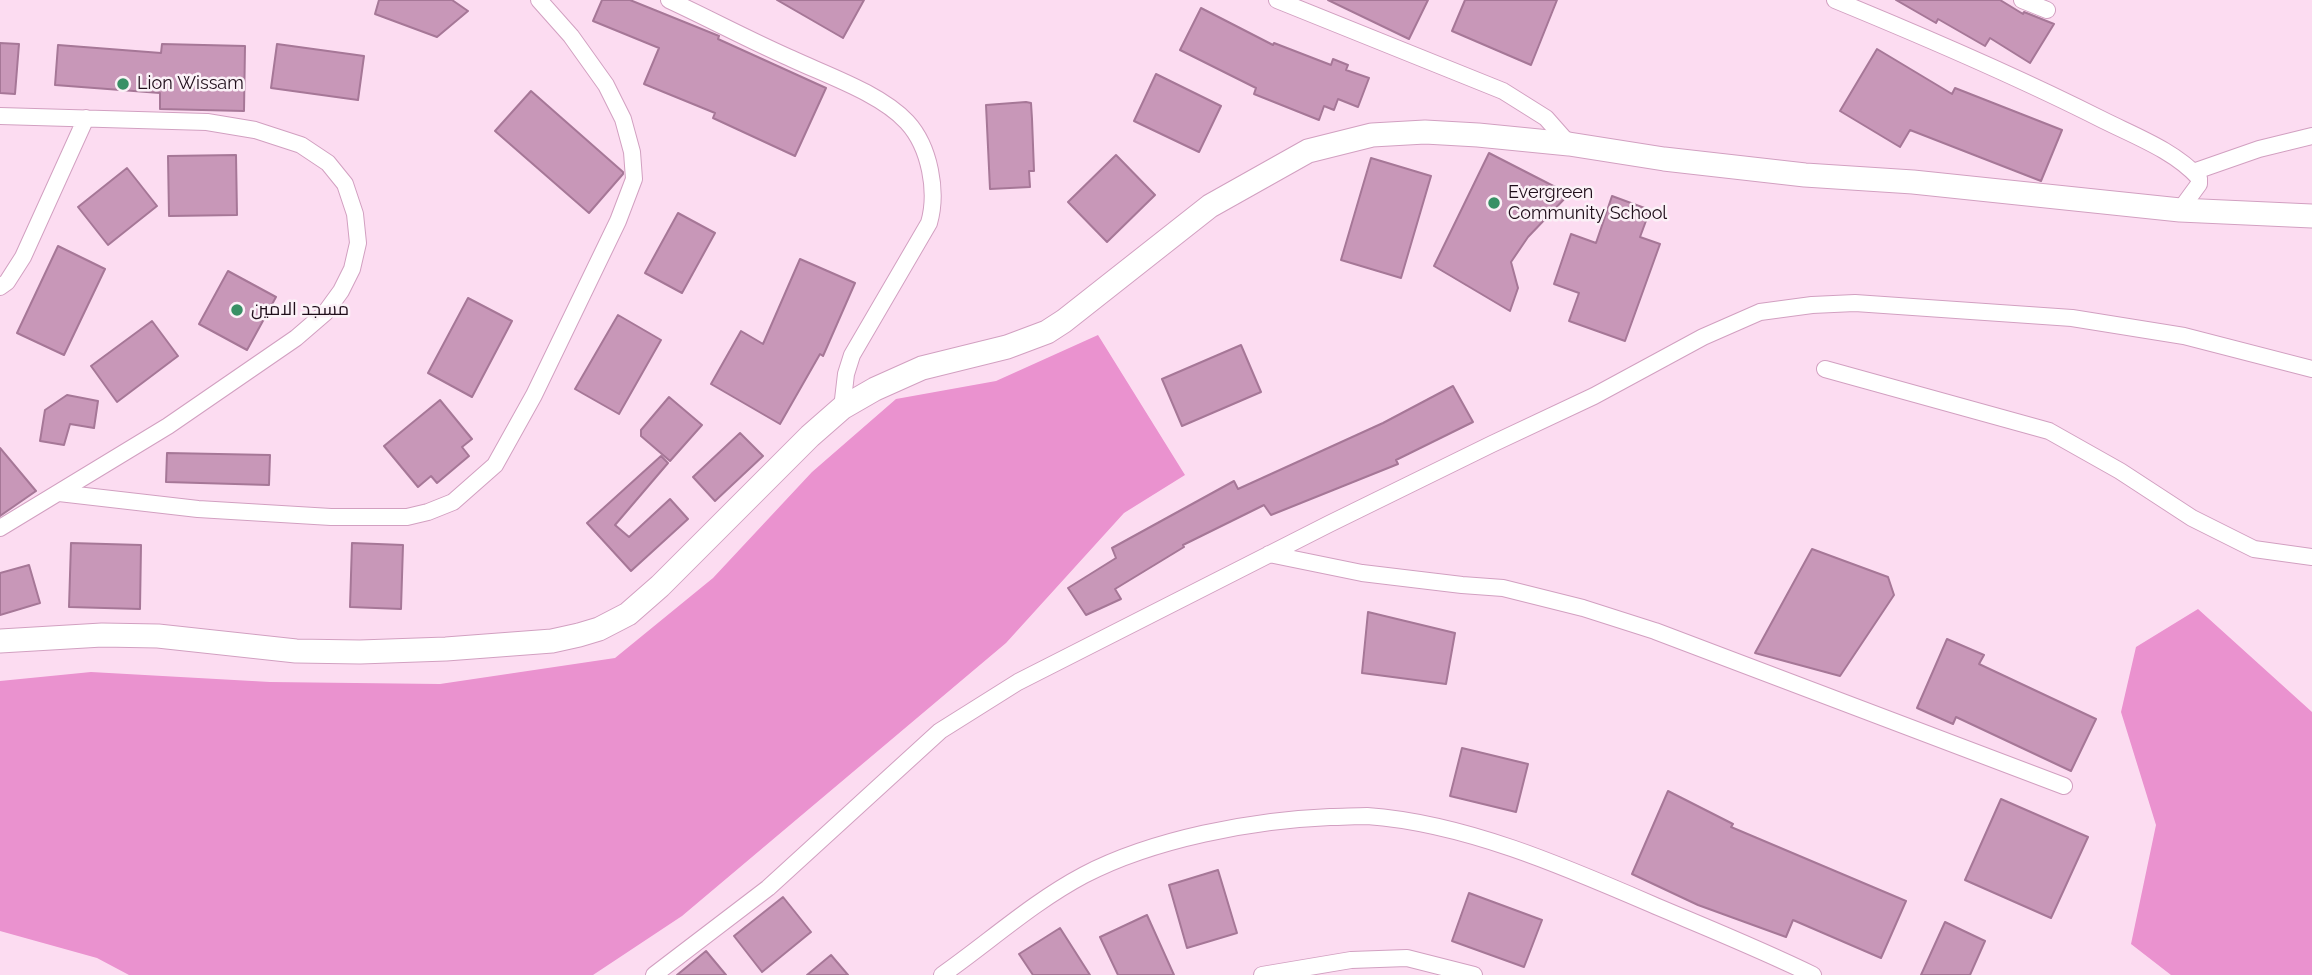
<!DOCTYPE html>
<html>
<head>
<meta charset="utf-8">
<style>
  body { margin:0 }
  canvas { display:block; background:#fcdcf1 }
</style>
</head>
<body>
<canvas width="2312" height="975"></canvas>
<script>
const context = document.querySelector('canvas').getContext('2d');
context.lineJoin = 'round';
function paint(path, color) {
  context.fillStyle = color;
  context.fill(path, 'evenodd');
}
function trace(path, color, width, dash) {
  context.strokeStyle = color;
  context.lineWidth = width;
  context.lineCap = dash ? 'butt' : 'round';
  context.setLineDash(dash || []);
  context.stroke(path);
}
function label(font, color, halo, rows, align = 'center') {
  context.font = font + ' Raleway,Cairo,sans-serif';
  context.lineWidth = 5;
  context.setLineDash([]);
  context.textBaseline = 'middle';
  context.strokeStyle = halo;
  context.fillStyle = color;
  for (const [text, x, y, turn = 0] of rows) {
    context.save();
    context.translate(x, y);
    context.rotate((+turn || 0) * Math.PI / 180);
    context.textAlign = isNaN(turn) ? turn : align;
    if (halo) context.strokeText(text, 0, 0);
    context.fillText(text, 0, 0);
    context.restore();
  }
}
paint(new Path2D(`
  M1098,335l87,140 -61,38 -118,130 -324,273 -89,59h-464l-32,-17 -97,-27v-250l91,-9 179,10 170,2 175,-26 98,-80 99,-106 84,-73 100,-18z
  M2198,609l114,103v263h-141l-40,-31 25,-119 -35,-113 15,-65z`), '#ea92cf');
const building = new Path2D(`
  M379,0h73l16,11 -31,26 -62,-23z
  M602,0h28l89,36 -1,3 108,49 -31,68 -82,-38 2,-5 -71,-29 15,-36 -66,-27z
  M777,0h87l-21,38z
  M1328,0h100l-19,39z
  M1465,0h92l-26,65 -79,-34z
  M1896,0h104l23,14 1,-2 30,12 -24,39 -40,-25 -5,8 -47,-27 -2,4z
  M1201,8l72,37 1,-2 57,22 2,-6 15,6 -2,5 23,8 -11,29 -20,-8 -4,11 -10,-4 -5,14 -65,-26 2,-6 -76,-38z
  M0,43l19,1 -4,50 -15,-1z
  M162,44l83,2 -1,65 -84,-2v-16l-105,-8 3,-40 103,8z
  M277,44l87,12 -6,44 -87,-12z
  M1877,49l75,45 3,-6 107,42 -21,51 -131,-51 -10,17 -60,-36z
  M1156,74l65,32 -22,46 -65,-31z
  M531,91l92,81v2l-34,39 -94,-82z
  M1026,102l5,1 1,16 2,52h-5l1,16 -40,2 -4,-84z
  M1489,153l80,41 -41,43 -17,25 7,26 -8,23 -76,-45z
  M236,155l1,60 -68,1 -1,-60z
  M1116,155l39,40 -48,47 -39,-40z
  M1371,158l60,18 -30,102 -60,-18z
  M127,168l30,38 -49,39 -30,-38z
  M1612,196l38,14 -10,27 20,7 -35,97 -56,-20 10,-28 -25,-9 17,-50 25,9z
  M678,213l37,20 -33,60 -37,-20z
  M58,246l47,23 -41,86 -47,-22z
  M800,259l55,24 -32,73 -3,-2 -40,70 -69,-40 30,-53 22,13z
  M228,271l48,26 -29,53 -48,-26z
  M468,298l44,23 -40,76 -44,-24z
  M618,315l43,25 -42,74 -44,-25z
  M152,321l26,35 -61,46 -26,-36z
  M1241,345l20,47 -79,34 -20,-47z
  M1453,386l20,36 -77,38 2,4 -127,51 -7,-10 -81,40 1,2 -69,42 6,10 -35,16 -18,-27 48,-30 -4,-10 122,-67 4,8 145,-66z
  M67,395l31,6 -4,27 -24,-4 -6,21 -24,-4 5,-31z
  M669,397l33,28 -32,36 -29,-25v-6z
  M440,400l32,39 -10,8 7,9 -32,27 -6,-7 -13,11 -34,-41z
  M740,433l23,23 -48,45 -22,-24z
  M0,448l36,43 -36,25z
  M167,453l103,2 -1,30 -103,-3z
  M661,456l7,7 -53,62 14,12 41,-38 18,20 -57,52 -44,-48z
  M71,543l70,2 -1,64 -71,-2z
  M352,543l51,2 -2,64 -51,-2z
  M1812,549l76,28 6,18 -54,81 -85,-23z
  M29,565l11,38 -40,12v-42z
  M1368,612l87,21 -9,51 -84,-11z
  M1947,639l37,16 -5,9 117,55 -25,52 -115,-54 -3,7 -36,-16z
  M1462,748l66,16 -12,48 -66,-16z
  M1668,791l65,33 -2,3 175,74 -25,57 -88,-38 -7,17 -88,-32 -66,-31z
  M2001,799l87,38 -37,81 -86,-38z
  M1218,870l19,63 -50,15 -18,-63z
  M1469,893l73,27 -18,47 -72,-26z
  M783,897l28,35 -49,40 -28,-36z
  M1147,915l27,60h-56l-18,-38z
  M1945,922l40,19 -15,34h-49z
  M1060,928l30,47h-57l-14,-21z
  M706,951l20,24h-49z
  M831,955l17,20h-41z`);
paint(building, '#c897b8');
trace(building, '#a67797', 2);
const street = new Path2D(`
  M669,0c41,19 80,40 121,58 36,17 90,35 117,64 23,25 31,70 22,101l-77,132 -6,19 -4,34
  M1277,0l226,91 43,27 23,26
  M1835,0c90,37 181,76 268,120 32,16 72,31 96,58v6l-19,26
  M2022,0l25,10
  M0,116l207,6 48,8 46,15 27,18 17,21 10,30 3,29 -6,26 -11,22 -16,22 -29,25 -128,88 -168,102
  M2193,172l66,-23 53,-13
  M0,287l7,-5 16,-25 63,-139
  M1825,369l224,62 71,40 72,47 62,31 58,8
  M59,493l139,16 133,8h76l21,-5 25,-10 42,-37 39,-70 84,-174 16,-42 -2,-27 -9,-33 -17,-34 -35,-49 -32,-36
  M1269,554l93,19 100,12 41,3 80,20 72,23 409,155
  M654,975l114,-87 172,-157 78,-49 311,-158 163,-80 102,-48 109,-59 57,-25 52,-7 43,-2 217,15 112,18 128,33
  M942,975c47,-33 91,-73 142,-100 69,-36 169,-55 246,-58 12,0 25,-1 37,-1 99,7 201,52 291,91 52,22 104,43 155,68
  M1262,975l89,-15 56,-2 67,17`);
const secondary = new Path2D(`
  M0,641l102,-6 56,1 138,15 64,1 86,-3 106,-8 27,-6 20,-6 29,-15 32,-28 150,-150 32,-28 33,-19 47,-21 85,-21 40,-15 17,-11 146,-115 98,-55 64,-16 53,-3 53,3 91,9 95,15 141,16 108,7 267,28 132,6`);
trace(street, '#d2a0c1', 18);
trace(secondary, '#d2a0c1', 25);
trace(street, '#fff', 16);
trace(secondary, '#fff', 23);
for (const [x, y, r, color] of [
  [123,84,7,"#389065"],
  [1494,203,7,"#389065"],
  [237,310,7,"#389065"]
]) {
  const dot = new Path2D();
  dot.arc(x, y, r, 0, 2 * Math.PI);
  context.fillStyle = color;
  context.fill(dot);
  trace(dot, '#fbf1f7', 2.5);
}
label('18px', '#1f0e1a', '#fbf1f7', [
  ["Lion Wissam",137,84],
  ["Evergreen",1508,193],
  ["Community School",1508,214],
  ["مسجد الامين",251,310]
], 'left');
</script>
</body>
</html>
